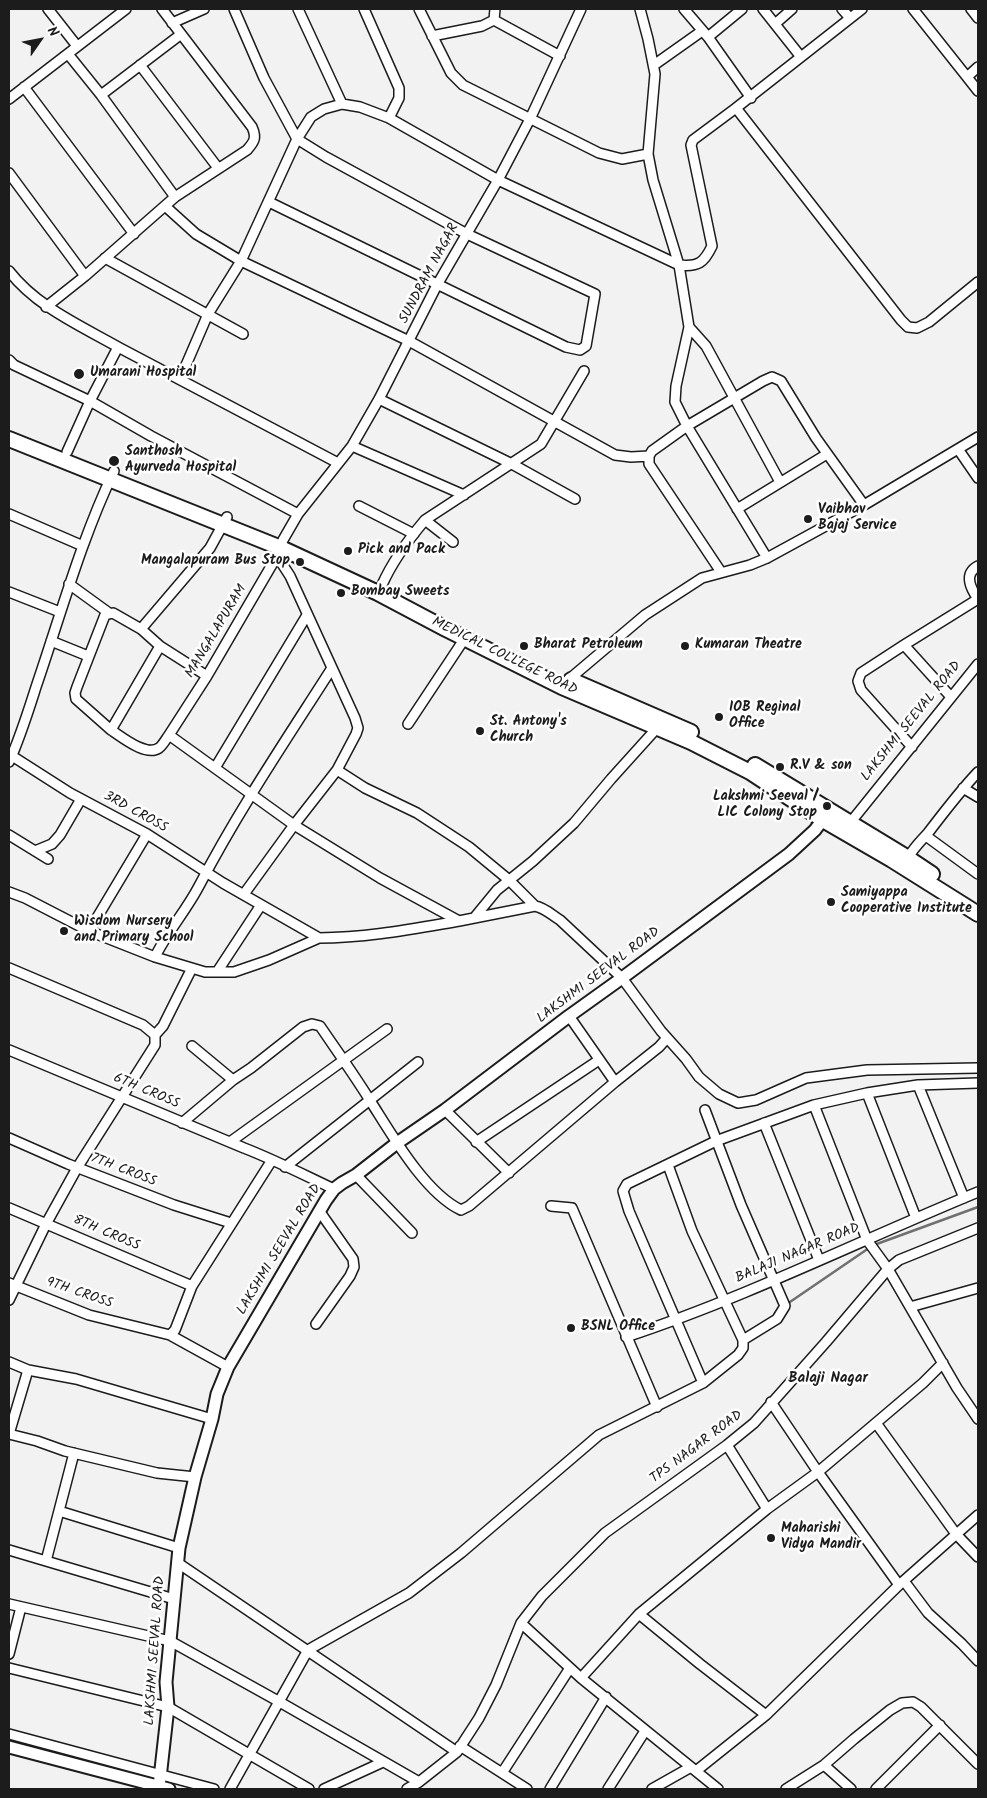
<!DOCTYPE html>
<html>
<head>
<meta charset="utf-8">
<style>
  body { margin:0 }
  #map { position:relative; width:987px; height:1798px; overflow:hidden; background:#f2f2f2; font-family:Kalam,sans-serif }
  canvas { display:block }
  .frame { position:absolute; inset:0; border:10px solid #1c1c1c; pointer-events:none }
  .north { position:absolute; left:15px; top:15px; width:50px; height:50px; -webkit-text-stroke:4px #fff; paint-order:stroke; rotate:57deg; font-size:14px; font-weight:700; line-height:20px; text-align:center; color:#1c1c1c }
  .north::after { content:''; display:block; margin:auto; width:18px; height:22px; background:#1c1c1c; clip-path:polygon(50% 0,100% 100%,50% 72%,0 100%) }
</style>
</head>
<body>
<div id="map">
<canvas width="987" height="1798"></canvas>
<div class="frame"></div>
<div class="north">N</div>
</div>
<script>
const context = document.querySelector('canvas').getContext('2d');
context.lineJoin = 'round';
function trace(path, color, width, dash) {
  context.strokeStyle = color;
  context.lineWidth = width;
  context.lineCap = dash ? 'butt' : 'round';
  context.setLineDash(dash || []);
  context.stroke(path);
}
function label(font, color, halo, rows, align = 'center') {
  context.font = font + ' Kalam,sans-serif';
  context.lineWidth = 5;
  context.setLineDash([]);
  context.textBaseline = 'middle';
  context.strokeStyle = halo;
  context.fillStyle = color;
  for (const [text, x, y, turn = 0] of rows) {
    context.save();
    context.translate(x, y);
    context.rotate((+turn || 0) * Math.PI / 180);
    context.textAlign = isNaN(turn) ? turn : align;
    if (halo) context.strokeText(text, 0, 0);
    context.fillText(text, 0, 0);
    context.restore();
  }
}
trace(new Path2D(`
  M874,1245l104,-38
  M787,1304l82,-56`), '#707070', 2.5);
const minor = new Path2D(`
  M48,9l29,37
  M234,9l30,69 33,61 29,18 141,77 128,60 -9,52 -6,4 -14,-3 -297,-145
  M298,9l44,95
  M364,9l35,79v10l-10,20
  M419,9l32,64 12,12 136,68 23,6 26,-5
  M640,9l8,30 7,35 -7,80 5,26 26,85 10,62 -13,59 -1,16 12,24 80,132
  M684,9l24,28 43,61
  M763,9l38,48
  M842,9l8,9
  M862,9l-126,99 165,212 7,7 9,1 12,-6 49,-40
  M913,9l54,68 11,-10
  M971,9l7,9
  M494,20l66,36
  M172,23l32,-14
  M775,24l17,-15
  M432,36l50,-10 12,-6 1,-11
  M708,37l34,-28
  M68,54l33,41 74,102
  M140,65l78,103
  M654,65l48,-34
  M967,77l11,14
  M24,87l110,147
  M101,95l79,-60
  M9,99l117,-90
  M9,173l76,103
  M165,206l31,28 45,27 168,80 206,114 16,2 18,-1
  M105,258l138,76
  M9,271c27,35 70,54 109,76
  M46,307l39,-31 90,-79 72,-47c7,-8 10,-12 5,-23l-90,-118
  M689,327l17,19 74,136
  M9,360l5,5 76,36 61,35 147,78
  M180,379l28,-65 33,-53 56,-122 14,-22 13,-8 18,-5 18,3 29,11 109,62 181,85c19,2 25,-2 33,-19l-21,-101 2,-5 43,-32
  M379,399l133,65 63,35
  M352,446l112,49
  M958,449l20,29
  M67,452l23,-51 28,-54 220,116
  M359,506l55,28
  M737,509l90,-55
  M9,514l74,32
  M425,520l28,22
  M978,566c-15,8 -7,23 0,33
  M721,572l-72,-108v-8l3,-5 35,-25 76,-45 9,-4 9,4 35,57 48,67
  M69,584l40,29
  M382,585c10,-23 27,-46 43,-65l116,-76 43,-73
  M9,592l51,20
  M51,641l37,15
  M904,645l47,52
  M160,646l47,30
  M567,681l78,-66 57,-37 48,-13 17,-7 97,-53 114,-68
  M408,724l57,-86
  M111,730l-35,-31 -1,-6 2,-6 28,-72 8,-2 28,16
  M169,735l38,-59 70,-120 6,-16 15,-26 54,-68 27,-47 58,-114 61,-105 32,-61 51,-110
  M912,747l-51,-57 -3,-9 3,-8 43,-28 74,-46
  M9,754l61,39 77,41 76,49 96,55c47,0 93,-9 140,-17l-79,-43 -86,-53 -125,-90c-3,4 -6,10 -10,13 -13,9 -37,-11 -48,-18l49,-84 -19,-17 69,-81 17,-31
  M9,762c11,-24 19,-50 27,-75 25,-73 45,-147 78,-216
  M215,768l92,-153
  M337,770l28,18 52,25 52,34 40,33 26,26
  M963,788l15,9
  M850,823l128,-159
  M9,835l39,24
  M926,836l52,38
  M35,851l17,-7 8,-9 21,-36
  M908,858c6,-11 12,-16 20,-25 16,-21 32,-42 50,-61
  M9,892l16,6 64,33 66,26 50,15h29l35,-12 50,-22
  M244,894l50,-69 43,-55 19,-36 2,-6 -3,-10 -65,-142 -13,-20
  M474,918l23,-28 36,-29 41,-38 37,-44 46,-51
  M459,921l76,-15c10,2 17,9 25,14l62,58 39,53 25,28 13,18 20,17 19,9 18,-3 50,-22 61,-8 111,-2
  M89,931l58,-97
  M155,957c12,-25 31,-46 44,-71 39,-75 87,-146 133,-218
  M9,968l134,57 12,10v10l-78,123 -31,56 -37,76
  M217,972l44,-67
  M155,1035l8,-9 29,-58
  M192,1046l41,34
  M9,1050c78,33 157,65 235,98 31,12 60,27 90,41
  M615,1082l44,-35 8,-9
  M918,1085l46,113
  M867,1093l49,125
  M814,1105l53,135 21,29 69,119 21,31
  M445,1110l64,63
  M705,1110l36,95 44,101 -8,13 -34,21
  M182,1123l51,-43 18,-12 52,-41 9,-3 8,2c17,25 35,50 51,76 21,33 54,91 90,108l8,-4 146,-124 -46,-66
  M764,1123l55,137
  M9,1138l59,26 106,41 57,18
  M230,1142l157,-113
  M476,1142l123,-82
  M285,1167l133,-105
  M356,1175l56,58
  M551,1206l21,2 85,199
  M9,1208l183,78
  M9,1283l80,32 81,20 58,32
  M910,1307l68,-19
  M316,1324l34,-48 4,-9 -1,-8 -33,-47
  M170,1335l5,-5 17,-44 80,-126
  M626,1337c121,-40 235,-97 352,-145
  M9,1362l19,8 48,9 136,40
  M703,1383l-74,-172 -6,-20 4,-7 89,-43 98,-36 53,-12 51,-8 60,-2
  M771,1402l47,70 81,113
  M876,1423l80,111 22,23
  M9,1434l28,7 28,10 92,22 38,4
  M9,1434l19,-64
  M727,1445l40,64
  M59,1511l120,37
  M9,1550l165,49
  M46,1561l28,-108
  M178,1563l279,189
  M904,1581l24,32 34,31 16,17
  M9,1604l161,37 108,60 141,81
  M639,1614l61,50 66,51
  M521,1623l60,55 137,111
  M9,1654l12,-47
  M9,1668l159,39 141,82
  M581,1678l58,-64 128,-105 51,-37 105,-89 20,-20
  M9,1734l205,55
  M460,1746l67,43
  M824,1765l27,24
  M696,1771l70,-56 133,-130 79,-70
  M502,1773l68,-105
  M230,1789l78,-139 101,-57 52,-40 138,-118 104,-52 35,-28 5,-7v-8l-51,-109 -24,-66
  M324,1789l59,-27
  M407,1789l12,-7 38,-30 22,-34 17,-33 25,-62 21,-27 63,-63 122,-88 27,-22 72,-81 62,-73 11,-9 79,-32
  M550,1789l56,-92
  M608,1789l37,-58
  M652,1789l39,-22
  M786,1789l38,-24 30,-26 36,-29 12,-7 11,-1 8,5 57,57
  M876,1789l64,-64`);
const tertiary = new Path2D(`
  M9,1747l160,42
  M159,1787l9,-80 -2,-25 13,-134 16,-71 17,-58 5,-25 11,-27 98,-167 8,-11 8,-6 14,-8 41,-32 48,-33 124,-94 53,-38 167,-124 26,-24 12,-16`);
const primary = new Path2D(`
  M9,439l272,109 97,45 68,36 116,58 129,55 59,30 73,48 69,40 86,54
  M571,680l120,52
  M755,765l153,93 24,16`);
trace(minor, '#1c1c1c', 12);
trace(tertiary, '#1c1c1c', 15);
trace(primary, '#1c1c1c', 18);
trace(minor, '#fff', 9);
trace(tertiary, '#fff', 11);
trace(primary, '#fff', 14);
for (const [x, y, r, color] of [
  [79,374,6,"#1c1c1c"],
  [114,461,6,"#1c1c1c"],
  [808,519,5,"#1c1c1c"],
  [348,551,5,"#1c1c1c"],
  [300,562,5,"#1c1c1c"],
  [341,593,5,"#1c1c1c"],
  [524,646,5,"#1c1c1c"],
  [685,646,5,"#1c1c1c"],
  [719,717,5,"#1c1c1c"],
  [480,731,5,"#1c1c1c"],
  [780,767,5,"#1c1c1c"],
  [827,806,5,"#1c1c1c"],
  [831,902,5,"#1c1c1c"],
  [64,931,5,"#1c1c1c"],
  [571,1328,5,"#1c1c1c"],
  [771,1538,5,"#1c1c1c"]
]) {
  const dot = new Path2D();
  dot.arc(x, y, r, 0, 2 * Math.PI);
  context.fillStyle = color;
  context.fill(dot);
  trace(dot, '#fff', 2);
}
label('14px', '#1c1c1c', '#fff', [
  ["SUNDRAM NAGAR",430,274,-62],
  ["MANGALAPURAM",217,632,-59],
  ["MEDICAL COLLEGE ROAD",504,657,26],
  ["LAKSHMI SEEVAL ROAD",912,722,-51],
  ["3RD CROSS",135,813,29],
  ["LAKSHMI SEEVAL ROAD",599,976,-37],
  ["6TH CROSS",146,1092,23],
  ["7TH CROSS",123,1171,21],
  ["8TH CROSS",106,1234,23],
  ["LAKSHMI SEEVAL ROAD",280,1250,-59],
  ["BALAJI NAGAR ROAD",798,1254,-23],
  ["9TH CROSS",79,1294,19],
  ["TPS NAGAR ROAD",697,1448,-37],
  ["LAKSHMI SEEVAL ROAD",156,1651,-86]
]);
label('bold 14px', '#1c1c1c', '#fff', [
  ["Umarani Hospital",90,374],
  ["Santhosh",125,453],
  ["Ayurveda Hospital",125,469],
  ["Vaibhav",818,511],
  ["Bajaj Service",818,527],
  ["Pick and Pack",358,551],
  ["Mangalapuram Bus Stop",290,562,"right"],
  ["Bombay Sweets",351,593],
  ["Bharat Petroleum",534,646],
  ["Kumaran Theatre",695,646],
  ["IOB Reginal",729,709],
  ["Office",729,725],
  ["St. Antony's",490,723],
  ["Church",490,739],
  ["R.V & son",790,767],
  ["Lakshmi Seeval /",817,798,"right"],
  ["LIC Colony Stop",817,814,"right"],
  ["Samiyappa",841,894],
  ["Cooperative Institute",841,910],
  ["Wisdom Nursery",74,923],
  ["and Primary School",74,939],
  ["BSNL Office",581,1328],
  ["Maharishi",781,1530],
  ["Vidya Mandir",781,1546]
], 'left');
label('bold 15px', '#1c1c1c', '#fff', [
  ["Balaji Nagar",828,1379]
]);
</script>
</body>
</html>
